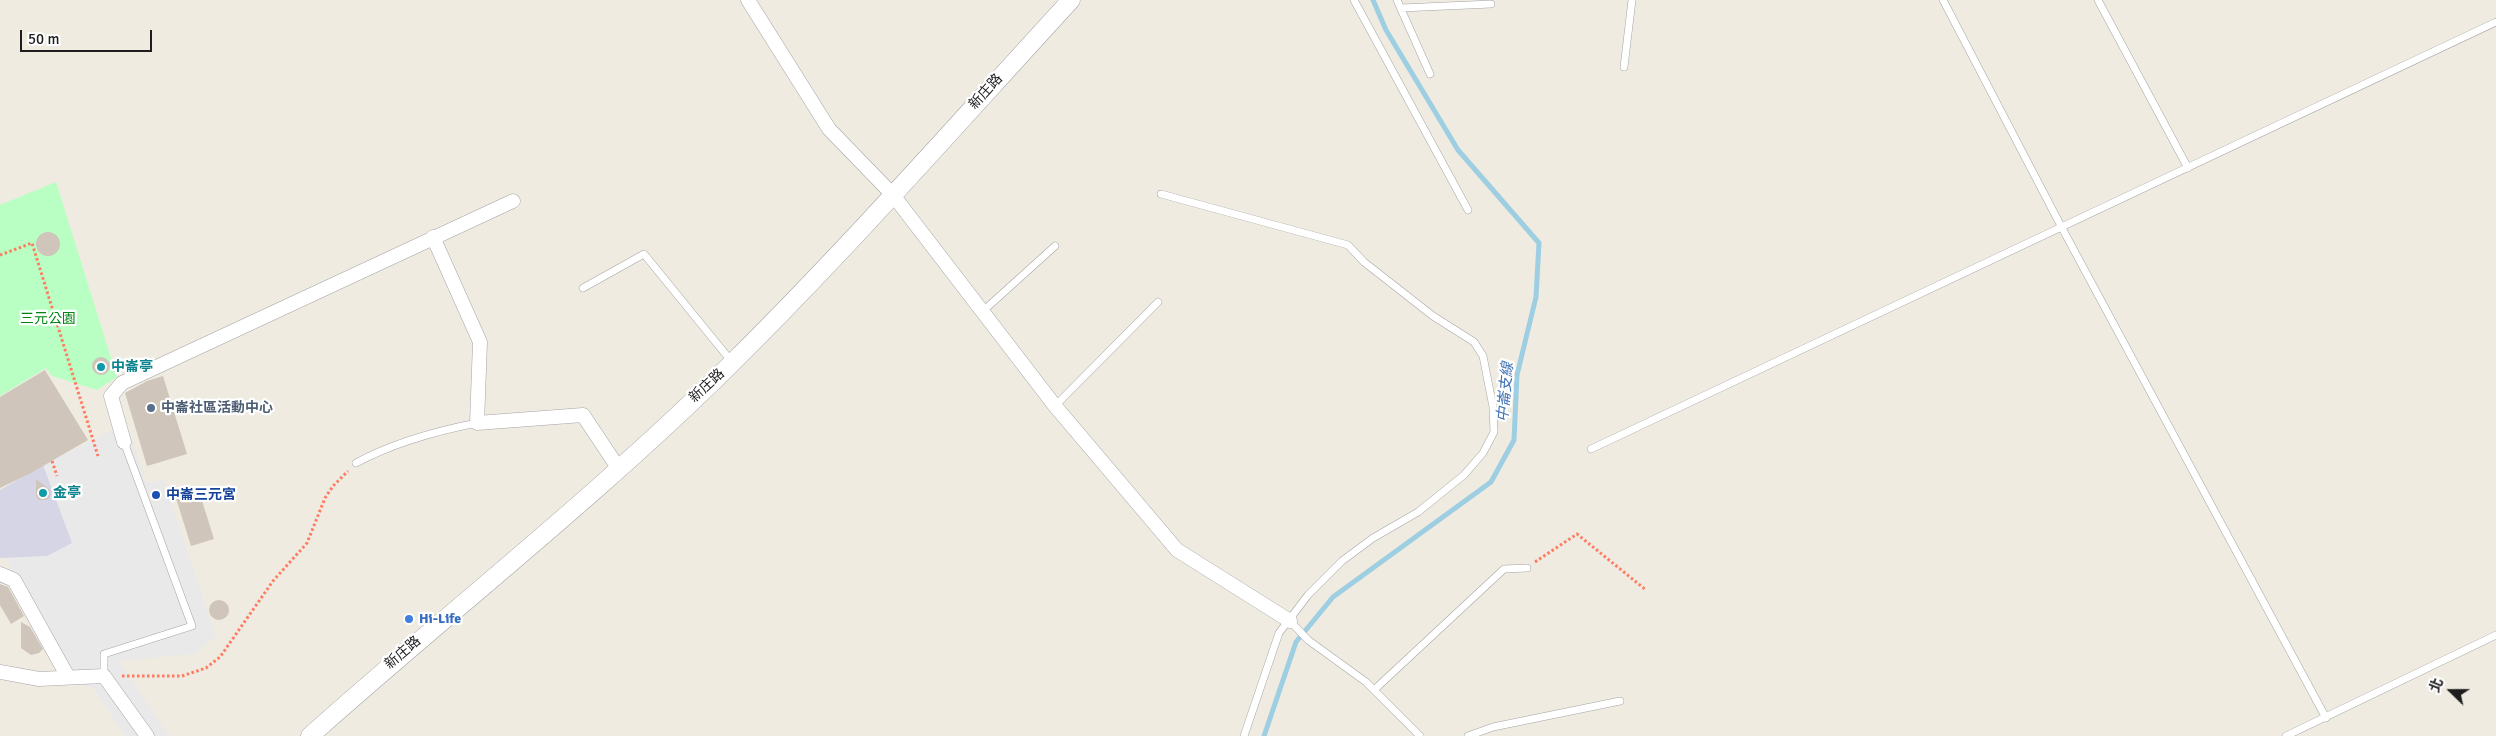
<!DOCTYPE html>
<html>
<head>
<meta charset="utf-8">
<style>
  body { margin:0 }
  #map { position:relative; width:2496px; height:736px; overflow:hidden; background:#efebe1; font-family:Signika,"Noto Sans TC",sans-serif }
  canvas { display:block }
  .north { position:absolute; left:2426px; top:666px; width:50px; height:50px; -webkit-text-stroke:4px #fff; paint-order:stroke; rotate:292deg; font-size:14px; font-weight:700; line-height:20px; text-align:center; color:#1d1d1d }
  .north::after { content:''; display:block; margin:auto; width:18px; height:22px; background:#1d1d1d; clip-path:polygon(50% 0,100% 100%,50% 72%,0 100%) }
  .scale { position:absolute; left:20px; top:30px; width:132px; height:22px; box-sizing:border-box; border:2px solid #1d1d1d; border-top:0; padding-left:6px; font-size:15px; line-height:18px; white-space:nowrap; color:#1d1d1d; -webkit-text-stroke:4px #fff; paint-order:stroke }
</style>
</head>
<body>
<div id="map">
<canvas width="2496" height="736"></canvas>
<div class="north">北</div>
<div class="scale">50 m</div>
</div>
<script>
const context = document.querySelector('canvas').getContext('2d');
context.lineJoin = 'round';
function paint(path, color) {
  context.fillStyle = color;
  context.fill(path, 'evenodd');
}
function trace(path, color, width, dash) {
  context.strokeStyle = color;
  context.lineWidth = width;
  context.lineCap = dash ? 'butt' : 'round';
  context.setLineDash(dash || []);
  context.stroke(path);
}
function label(font, color, halo, rows, align = 'center') {
  context.font = font + ' Signika,"Noto Sans TC",sans-serif';
  context.lineWidth = 4.5;
  context.setLineDash([]);
  context.textBaseline = 'middle';
  context.strokeStyle = halo;
  context.fillStyle = color;
  for (const [text, x, y, turn = 0] of rows) {
    context.save();
    context.translate(x, y);
    context.rotate((+turn || 0) * Math.PI / 180);
    context.textAlign = isNaN(turn) ? turn : align;
    if (halo) context.strokeText(text, 0, 0);
    context.fillText(text, 0, 0);
    context.restore();
  }
}
paint(new Path2D(`
  M56,182l61,195 -20,13 -45,-14 -6,-8 -46,28v-191z`), '#b9ffc3');
paint(new Path2D(`
  M126,423l21,61 16,-5 53,158 -22,17 -75,7 50,75h-44l-32,-48 -18,-6 -70,-125 42,-1 -4,-91z`), '#e9e9e9');
paint(new Path2D(`
  M43,465l29,78 -25,13 -47,2v-68z`), '#d6d5e5');
trace(new Path2D(`
  M1264,736l32,-94 37,-45 158,-115 23,-42 3,-65 19,-78 3,-54 -81,-93 -72,-120 -13,-30`), '#9dcee2', 5);
paint(new Path2D(`
  M36 244a12 12 0 1 1 24 0a12 12 0 1 1-24 0Z
  M92 366a9 9 0 1 1 18 0a9 9 0 1 1-18 0Z
  M45,370l43,70 -57,33 -31,15v-91z
  M163,376l24,78 -40,12 -22,-73 22,-12z
  M36,479l14,11v7l-4,3h-7l-3,-4z
  M198,488l16,51 -23,7 -16,-51z
  M0,584l8,3 16,29 -13,8 -11,-19z
  M209 610a10 10 0 1 1 20 0a10 10 0 1 1-20 0Z
  M21,622l9,5 13,22 -4,4 -8,2 -10,-7z`), '#cfc5ba');
const service = new Path2D(`
  M1354,0l114,210
  M1397,0l33,74
  M1943,0l119,228 264,490
  M2098,0l90,168
  M1401,8l90,-4
  M1624,67l8,-67
  M1161,194l187,51 16,17 69,54 41,26 9,14 10,51 1,25 -11,21 -19,22 -46,37 -45,26 -31,23 -34,34 -29,38 -35,103
  M583,288l61,-34 88,108
  M982,312l73,-66
  M1055,406l103,-104
  M1591,449l905,-427
  M356,463c37,-20 80,-32 121,-40
  M1290,621l18,19 58,42 54,54
  M104,676v-22l88,-28 -68,-184
  M1374,690l130,-121 23,-1
  M1468,736l25,-9 127,-26
  M2286,736l210,-101`);
const minor = new Path2D(`
  M748,0l81,129 64,66 162,211 122,144 113,71
  M433,237l47,105 -3,81 106,-8 36,54
  M124,442l-13,-46 11,-13 391,-182
  M0,574l14,6 54,97
  M0,672l39,7 65,-3 43,60`);
const tertiary = new Path2D(`
  M310,736c140,-125 289,-241 423,-374 117,-116 226,-240 338,-362`);
trace(service, '#a4a4a4', 8);
trace(minor, '#a4a4a4', 15);
trace(tertiary, '#a4a4a4', 19);
trace(new Path2D(`
  M0,255l32,-12 66,213
  M52,461l5,15
  M1535,562l42,-28 69,56
  M122,676h60l24,-8 14,-11 53,-76 34,-38 18,-45 8,-12 15,-15`), '#ff7c62', 3, [2.5, 2.5]);
trace(service, '#fff', 7);
trace(minor, '#fff', 14);
trace(tertiary, '#fff', 18);
for (const [x, y, r, color] of [
  [101,367,5,"#0f9aa8"],
  [151,408,5,"#5c6f8a"],
  [43,493,5,"#0f9aa8"],
  [156,495,5,"#1a4fb4"],
  [409,619,5,"#3f7fe0"]
]) {
  const dot = new Path2D();
  dot.arc(x, y, r, 0, 2 * Math.PI);
  context.fillStyle = color;
  context.fill(dot);
  trace(dot, '#fff', 2);
}
label('14px', '#1d1d1d', '#fff', [
  ["新庄路",986,92,-48],
  ["新庄路",707,386,-43],
  ["新庄路",403,653,-41]
]);
label('14px', '#008514', '#fff', [
  ["三元公園",48,319]
]);
label('bold 14px', '#0d838f', '#fff', [
  ["中崙亭",111,367],
  ["金亭",53,493]
], 'left');
label('bold 14px', '#4e5e75', '#fff', [
  ["中崙社區活動中心",161,408]
], 'left');
label('bold 14px', '#164399', '#fff', [
  ["中崙三元宮",166,495]
], 'left');
label('bold 14px', '#366cbe', '#fff', [
  ["Hi-Life",419,619]
], 'left');
label('italic 15px', '#4073b6', '#fff', [
  ["中崙支線",1506,392,-85]
]);
</script>
</body>
</html>
